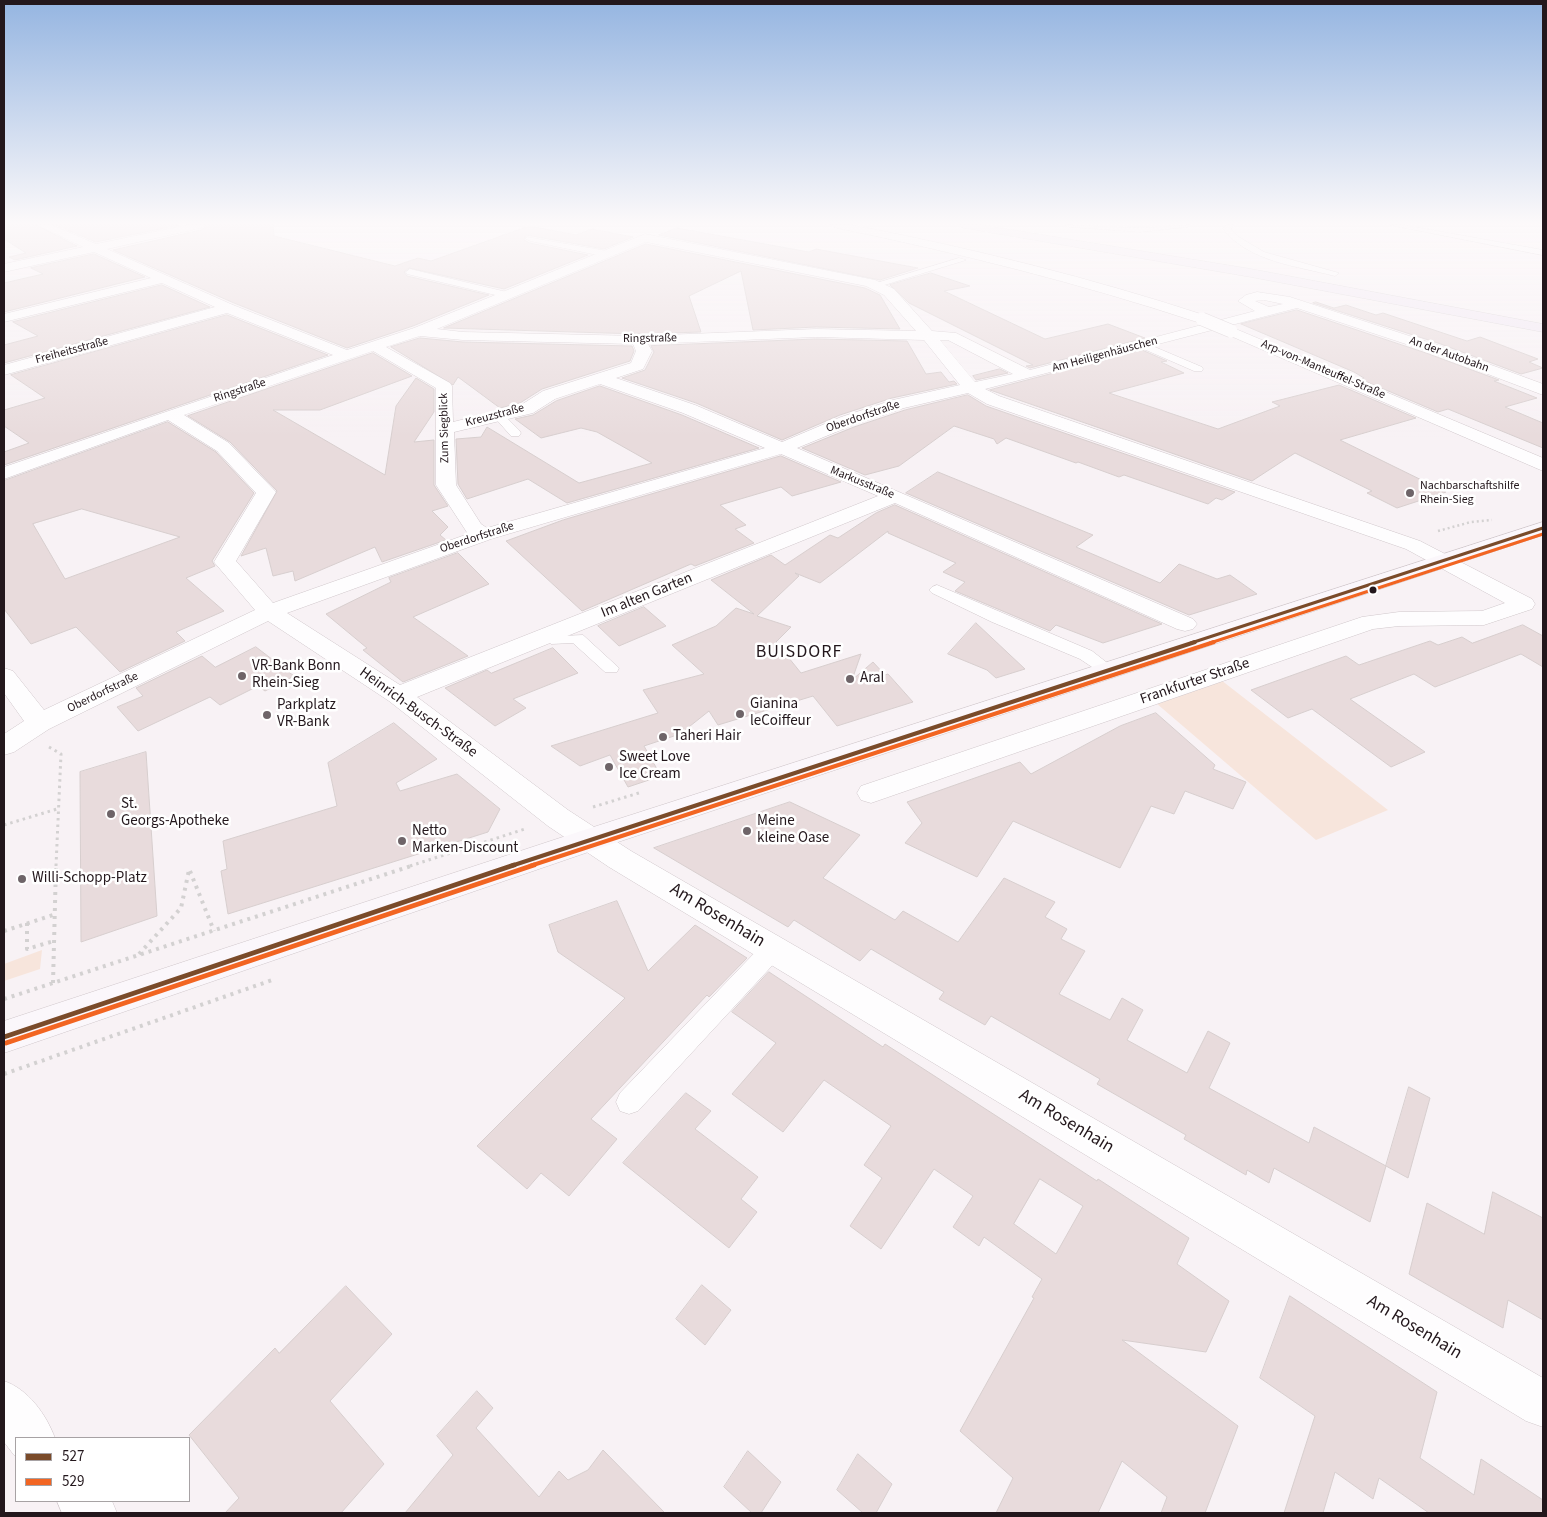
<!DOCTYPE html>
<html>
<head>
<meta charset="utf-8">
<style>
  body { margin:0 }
  #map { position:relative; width:1547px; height:1517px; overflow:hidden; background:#f8f2f5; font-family:"Source Sans 3",sans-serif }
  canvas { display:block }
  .frame { position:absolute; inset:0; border:5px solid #23171c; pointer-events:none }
  .legend { position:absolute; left:15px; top:1437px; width:175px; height:65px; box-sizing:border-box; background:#fff; border:1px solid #a7a2a4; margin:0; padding:6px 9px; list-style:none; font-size:15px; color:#23171c }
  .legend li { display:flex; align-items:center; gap:10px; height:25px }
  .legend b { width:25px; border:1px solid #a7a2a4 }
</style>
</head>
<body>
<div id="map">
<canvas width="1547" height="1517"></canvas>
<div class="frame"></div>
<ul class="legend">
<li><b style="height:6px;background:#7a4b2a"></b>527</li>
<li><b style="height:6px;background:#f26522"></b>529</li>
</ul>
</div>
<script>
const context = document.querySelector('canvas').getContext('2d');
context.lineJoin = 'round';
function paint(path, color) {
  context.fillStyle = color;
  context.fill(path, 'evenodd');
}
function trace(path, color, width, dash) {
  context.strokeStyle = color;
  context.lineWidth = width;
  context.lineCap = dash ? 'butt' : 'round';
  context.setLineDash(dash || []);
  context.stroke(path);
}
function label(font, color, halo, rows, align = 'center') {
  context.font = font + ' "Source Sans 3",sans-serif';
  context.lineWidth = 5;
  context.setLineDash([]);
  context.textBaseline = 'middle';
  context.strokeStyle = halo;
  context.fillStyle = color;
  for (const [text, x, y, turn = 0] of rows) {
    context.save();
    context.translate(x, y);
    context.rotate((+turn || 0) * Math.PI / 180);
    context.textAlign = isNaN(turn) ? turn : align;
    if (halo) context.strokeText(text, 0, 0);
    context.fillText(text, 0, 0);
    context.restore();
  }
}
paint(new Path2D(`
  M1221,680l167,130 -72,30 -160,-137z
  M42,950l-2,19 -36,12v-17z`), '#f7e5dc');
const building = new Path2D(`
  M4,225h32l41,21 -62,14 -6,-3 17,-4 -22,-14z
  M56,225h124l-84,17z
  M208,225h65l1,11 121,30 23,-8 13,3 98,-35 47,9 16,-6 41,8 -29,12 -78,-14 -2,5 6,3 58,12 -84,34 -95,-21 -5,4 3,4 82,19 -76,31 -66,22 -113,-45 -121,-53 88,-20z
  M677,228l132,24 7,-3 102,19 -38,12 -221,-45z
  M646,244l219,44 15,7 20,34 -84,-2 -63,3 -12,-59 -52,25 12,36 -63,2 -194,-6z
  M94,254l51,23 -141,35v-29l39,-9 -12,-6z
  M931,273l39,13 -26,5 101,48 63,-15 37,14 -115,30 -4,-2 7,-1 -124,-62 -19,-18z
  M162,285l48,22 -206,56v-18l34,-9 -25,-14z
  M1316,302l18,6 12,-3 30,10 7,-2 84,28 13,-4 58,22 -9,3 14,6 -22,6 -83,-31 -125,-40z
  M1297,310l129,43 73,27 -5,1 43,17 -32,9 38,16v25l-95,-39 -10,3 -78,-33 4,-1 -10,-6 -113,-48z
  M227,315l101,40 -324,110v-13l25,-9 -25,-17v-16l41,-12 -34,-23z
  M420,338l43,4 169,4 2,5 -4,10 -88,28 -22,14 -20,5 -42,-31 -5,8 -62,-38z
  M816,339l91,2 19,33 15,-2 8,10 5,-1 3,3 -65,14 -52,17 -58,25 -86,-37 -74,-25 23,-8 9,-18 -3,-6z
  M1142,350l25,11 -6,1 23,11 -75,20 109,36 62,-23 -8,-4 67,-17 77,33 -76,22 106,52 -49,16 -30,-15 5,-2 -77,-38 -43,28 -262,-91z
  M373,353l39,23 -92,34h-47l112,65 11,-69 20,-28 18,11v23l-20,30 20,-2v45l14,21 -16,5 16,16 -8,8 6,5 -64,22 -7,-15 -80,34 -2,-10 -20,5 -7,-28 -25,8 36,-65 -47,-49 -42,-26z
  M1000,369l8,4 -32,7 -3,-4z
  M600,386l82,29 77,33 -192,55 -39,-24 -61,20 -9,-15 -2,-45 25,-2 6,-10 92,56 73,-20 -55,-31 -16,-4 -40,10 -26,-19 18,-4 23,-14z
  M968,395l18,11 249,86 -13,8 -6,-2 -8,6 -84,-29 -5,2 -41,-15 -2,1 -70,-25 -9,6 -3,-5 -40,-13 -55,40 -34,9 -63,-27 52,-21 51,-17z
  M168,422l48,30 38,41 -42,68 3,5 -29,12 38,33 -48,21 9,9 -65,31 -44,-45 -45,17 -27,-35v-128zM82,509l98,28 -115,42 -32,-55z
  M781,456l60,26 -49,14 -11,-9 -61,18 26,20 -11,4 19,14 -59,23 -4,-2 -109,47 -76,-70 57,-21z
  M938,472l155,63 -17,12 84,36 19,-19 38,15 13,-4 27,19 -68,21 -283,-122z
  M895,505l267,119 -59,19 -47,-18 -6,6 -95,-40 10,-9 -22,-10 13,-9 -68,-30v-2l-68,52 -25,-10 4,3 -42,40 34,11 -15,15 25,31 60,-19 -9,26 21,-18 12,13 3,-1 25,28 -76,24 -24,-30 -95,29 -9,-14 -29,23 -36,12 17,30 -33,11 -18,-32 -30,11 -29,-20 107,-33 -15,-23 61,-16 -32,-29 44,-19 20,-18 18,6 -43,-34 60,-25 14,10 45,-30 8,3 38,-25z
  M458,553l31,31 -76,33 55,39 -65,26 -40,-32 4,-2 -41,-34 65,-32 -2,-4z
  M644,607l22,19 -47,20 -21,-20z
  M976,623l49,46 -29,9 -9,-8 -39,-16z
  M1523,625l20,11v31l-22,-13 -86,33 -21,-13 -64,25 75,53 -34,15 -79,-58 -24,9 -37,-28 95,-34 13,9 71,-24 8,4 24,-8 10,6z
  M256,647l38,29 -29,15 -7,-5 -38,19 -10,-8 -72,34 -21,-24 26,-11 -7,-8 66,-32 13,11z
  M553,648l25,25 -65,26 13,9 -31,18 -50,-38 42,-18 4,3z
  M1156,713l59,52 -2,4 33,13 -13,27 -48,-18 -11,23 -23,-8 -31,62 -107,-47 -36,56 -72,-34 17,-20 -15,-21 113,-40 11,12 89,-48z
  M394,723l43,36 -41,24 4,8 57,-17 43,35 -12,23 -260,82 -7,-43 6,-2 -4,-28 114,-35 -9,-43z
  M146,752l11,164 -76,26 -1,-170z
  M790,802l70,33 -37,43 72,42 8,-9 55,31 46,-64 51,24 -10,15 22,12 -6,10 24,12 -26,43 51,26 12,-22 21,12 -16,30 60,33 21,-42 22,12 -21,45 100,55 5,-16 72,39 -16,56 -96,-54 -5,15 -22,-13 -1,5 -62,-36 2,-4 -89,-51 3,-5 -109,-63 -6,9 -46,-26 5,-7 -73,-43 -11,12 -66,-41 -6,7 -134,-79z
  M617,901l31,70 47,-46 52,33 -38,39 -2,-2 -116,124 26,20 -48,57 -28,-23 -14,16 -50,-43 148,-148 -67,-46 -9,-27z
  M769,972l114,75 2,-3 212,137 1,-2 91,59 -12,26 52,37 -23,51 -84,-12 116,86 -33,87h-44l6,-16 -45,-36 -24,52h-102l17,-35 -53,-47 74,-133 -2,-1 10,-18 -58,-42 -5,9 -26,-19 20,-31 -39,-27 -53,80 -31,-23 32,-48 -18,-13 27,-39 -67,-46 -41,52 -51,-38 44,-51 -44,-31zM1040,1179l43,27 -27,48 -42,-30z
  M1409,1087l21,11 -22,80 -22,-12z
  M686,1093l25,18 -16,18 63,48 -17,22 16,13 -28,36 -106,-85z
  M1493,1192l50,26v102l-35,-20 -5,28 -94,-54 18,-71 57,31z
  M702,1285l29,25 -26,35 -29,-26z
  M346,1286l46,48 -62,67 54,63 -43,49h-116l14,-15 -50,-63 86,-87 4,5z
  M1290,1296l147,96 -17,66 54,37 7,-36 62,41v13h-114l-50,-35 -6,21 -38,-27 -12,41h-39l31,-97 -55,-38z
  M477,1391l16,17 -17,20 63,69 20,-26 9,9 20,-10 15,-20 62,63h-260l48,-58 -16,-19z
  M748,1451l33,31 -20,31h-9l-28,-26z
  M858,1454l34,30 -16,29h-13l-26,-23z`);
paint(building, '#e8dbdc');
trace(building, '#d7cece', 1);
const service = new Path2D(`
  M1066,225l74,3 51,-3 -4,2 -47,5 -70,-5z
  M1226,225h8l-3,4 8,8 25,15 75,21 -4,3c-38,-10 -86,-14 -112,-47z
  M1390,225h14l139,25v5z
  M527,237l80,14 4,3 -4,3 -77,-16 -4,-2z
  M959,258l7,2 -88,27 -8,-2z
  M410,269l101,24 2,2 -5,3 -101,-24 -1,-2z
  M1143,342l59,25 1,2 -1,2h-8l-55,-24v-4z
  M499,412l4,2 16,16 2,3 -2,3h-8l-16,-18 -2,-2z
  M937,585l155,66 23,18 -2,4h-12l-21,-14 -88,-37 -60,-29 -3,-3 3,-3z
  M550,629l11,7 22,-1 36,33 -2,4h-12l-32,-29 -22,1 -9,-10z
  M773,940l8,2 3,7 -3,7 -143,155 -9,3 -9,-3 -4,-9 4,-9 145,-151z`);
const minor = new Path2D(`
  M38,225h14l44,19 91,-19h19l-5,3 -94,21 126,56 114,45 67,-22 231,-94 230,46 19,9 38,42 24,2 74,37 225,-59 -17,-10 8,-6 11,-3 33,5 147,48 106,39v11l-116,-44 -130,-43 -312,81 14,7 421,145 112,58 3,5 -3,5 -48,16 -85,1 -26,3 -502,174 -10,-3 -4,-7 4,-7 501,-169 37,-5 83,-1 23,-8 -99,-54 -419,-145 -19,-11 -64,15 -51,17 -56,23 396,171 4,5 -4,5 -8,2 -8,-2 -282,-126 -478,194 151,113 63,41 912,527v49l-17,-6 -917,-554 -61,-41 -159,-125 -121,-80 -219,108 -35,23 -10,3v-21l20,-13 -20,-28v-25l9,3 31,39 211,-100 -41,-48 42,-69 -39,-42 -49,-31 -164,59v-12l329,-112 -106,-42 -223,62v-10l211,-58 -53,-24 -158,39v-8l147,-36 -57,-26 -90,20v-8l79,-17zM646,242l220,44 18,9 32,36 -100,-2 -178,7 -175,-4 -26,-3zM1264,300l19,4 -14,3 -14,-6zM420,336l43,4 170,4 3,7 -5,12 -88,28 -22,14 -68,17 -1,-36 -2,-3 -64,-36zM816,337l108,3 36,45 -67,15 -52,17 -59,25 -87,-37 -79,-27 27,-9 9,-18 -4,-7zM940,340h8l65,34 -38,8zM373,351l63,37v97l32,49 -195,69 -37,-42 40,-69 -47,-49 -45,-28zM600,384l83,29 82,35 -278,80 -6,-4 -25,-39 -2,-53 79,-19 22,-14zM781,454l97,42 -478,189 -113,-72 204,-74z
  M831,225h21c120,23 239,53 355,91l2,3 -7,4 -5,-1c-118,-39 -238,-69 -360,-94z
  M1231,327l312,131v13l-317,-137 -2,-3 2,-3z
  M4,1381c24,8 42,33 51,57h-39v18l-2,-1 -10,-13z
  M57,1501h55l5,12h-55z`);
const secondary = new Path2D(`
  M1543,522v13l-943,313 -596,205v-32l574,-189z`);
const motorway = new Path2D(`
  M958,225h24l269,44 292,55v8l-292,-55 -287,-49z`);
trace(service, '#d0c7cb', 1);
trace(minor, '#d0c7cb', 1);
trace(secondary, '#d0c7cb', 1);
trace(motorway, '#d5d0d2', 1);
trace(new Path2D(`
  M1438,531l33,-9 21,-2`), '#d3d1d1', 2.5, [2, 3]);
trace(new Path2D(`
  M49,747l12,7 -5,112
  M593,807l49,-15
  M4,825l53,-16
  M410,866l115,-37`), '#d3d1d1', 3, [2.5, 4]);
trace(new Path2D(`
  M190,871l24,60
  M27,923v26l27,-8
  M4,931l52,-17
  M139,954l42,-46 8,-38
  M53,983l3,-118
  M4,999l410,-134
  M4,1074l271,-95`), '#d3d1d1', 4, [3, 5]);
paint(service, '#fefdfe');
paint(minor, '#fefdfe');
paint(secondary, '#fbf7fb');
paint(motorway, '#f2e9f4');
const minorBridge = new Path2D(`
  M1202,319l29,12`);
trace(minorBridge, '#d0c7cb', 14, []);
trace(minorBridge, '#fefdfe', 13);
trace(new Path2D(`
  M1191,643l352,-115`), '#7a4b2a', 3);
trace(new Path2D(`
  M511,866l684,-224`), '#7a4b2a', 4);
trace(new Path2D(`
  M4,1037l510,-172`), '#7a4b2a', 5);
trace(new Path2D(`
  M1210,643l333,-109`), '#f26522', 3);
trace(new Path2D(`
  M530,866l684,-224`), '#f26522', 4);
trace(new Path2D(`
  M6,1043l528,-178`), '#f26522', 5);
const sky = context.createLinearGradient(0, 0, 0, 437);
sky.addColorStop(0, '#95b5e1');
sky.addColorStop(0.51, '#fcf9fa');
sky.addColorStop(1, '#fcf9fa00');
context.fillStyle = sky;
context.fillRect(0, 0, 1547, 437);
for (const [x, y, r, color] of [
  [1410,493,5,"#6e6468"],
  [1373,590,4.5,"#23171c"],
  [242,676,5,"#6e6468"],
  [850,679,5,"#6e6468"],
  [740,714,5,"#6e6468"],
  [267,715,5,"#6e6468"],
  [663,737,5,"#6e6468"],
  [609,767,5,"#6e6468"],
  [111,814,5,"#6e6468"],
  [747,831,5,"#6e6468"],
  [402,841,5,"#6e6468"],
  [22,879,5,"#6e6468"]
]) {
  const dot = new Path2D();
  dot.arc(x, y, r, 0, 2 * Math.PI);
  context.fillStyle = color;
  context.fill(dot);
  trace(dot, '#fff', 2);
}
label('12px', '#23171c', '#fff', [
  ["Ringstraße",650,339,-1],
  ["Freiheitsstraße",72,351,-15],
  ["Am Heiligenhäuschen",1105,355,-15],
  ["An der Autobahn",1449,355,20],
  ["Arp-von-Manteuffel-Straße",1323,370,23],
  ["Ringstraße",240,391,-18],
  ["Kreuzstraße",495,416,-15],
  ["Oberdorfstraße",863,417,-19],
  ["Zum Siegblick",445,428,-91],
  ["Markusstraße",862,483,22],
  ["Oberdorfstraße",477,538,-18],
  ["Oberdorfstraße",103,693,-26]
]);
label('12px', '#23171c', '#fff', [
  ["Nachbarschaftshilfe",1420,486],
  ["Rhein-Sieg",1420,500]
], 'left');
label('15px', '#23171c', '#fff', [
  ["Im alten Garten",647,596,-22],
  ["Frankfurter Straße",1195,682,-19],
  ["Heinrich-Busch-Straße",418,713,36]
]);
label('15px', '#23171c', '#fff', [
  ["VR-Bank Bonn",252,667],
  ["Rhein-Sieg",252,684],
  ["Aral",860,679],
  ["Gianina",750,705],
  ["leCoiffeur",750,722],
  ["Parkplatz",277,706],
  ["VR-Bank",277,723],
  ["Taheri Hair",673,737],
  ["Sweet Love",619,758],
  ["Ice Cream",619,775],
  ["St.",121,805],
  ["Georgs-Apotheke",121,822],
  ["Meine",757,822],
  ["kleine Oase",757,839],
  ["Netto",412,832],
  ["Marken-Discount",412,849],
  ["Willi-Schopp-Platz",32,879]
], 'left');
context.letterSpacing = '1px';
label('18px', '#23171c', '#fff', [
  ["BUISDORF",799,653]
]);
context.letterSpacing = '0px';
label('18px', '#23171c', '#fff', [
  ["Am Rosenhain",717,916,31],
  ["Am Rosenhain",1066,1122,31],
  ["Am Rosenhain",1414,1328,31]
]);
</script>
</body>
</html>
